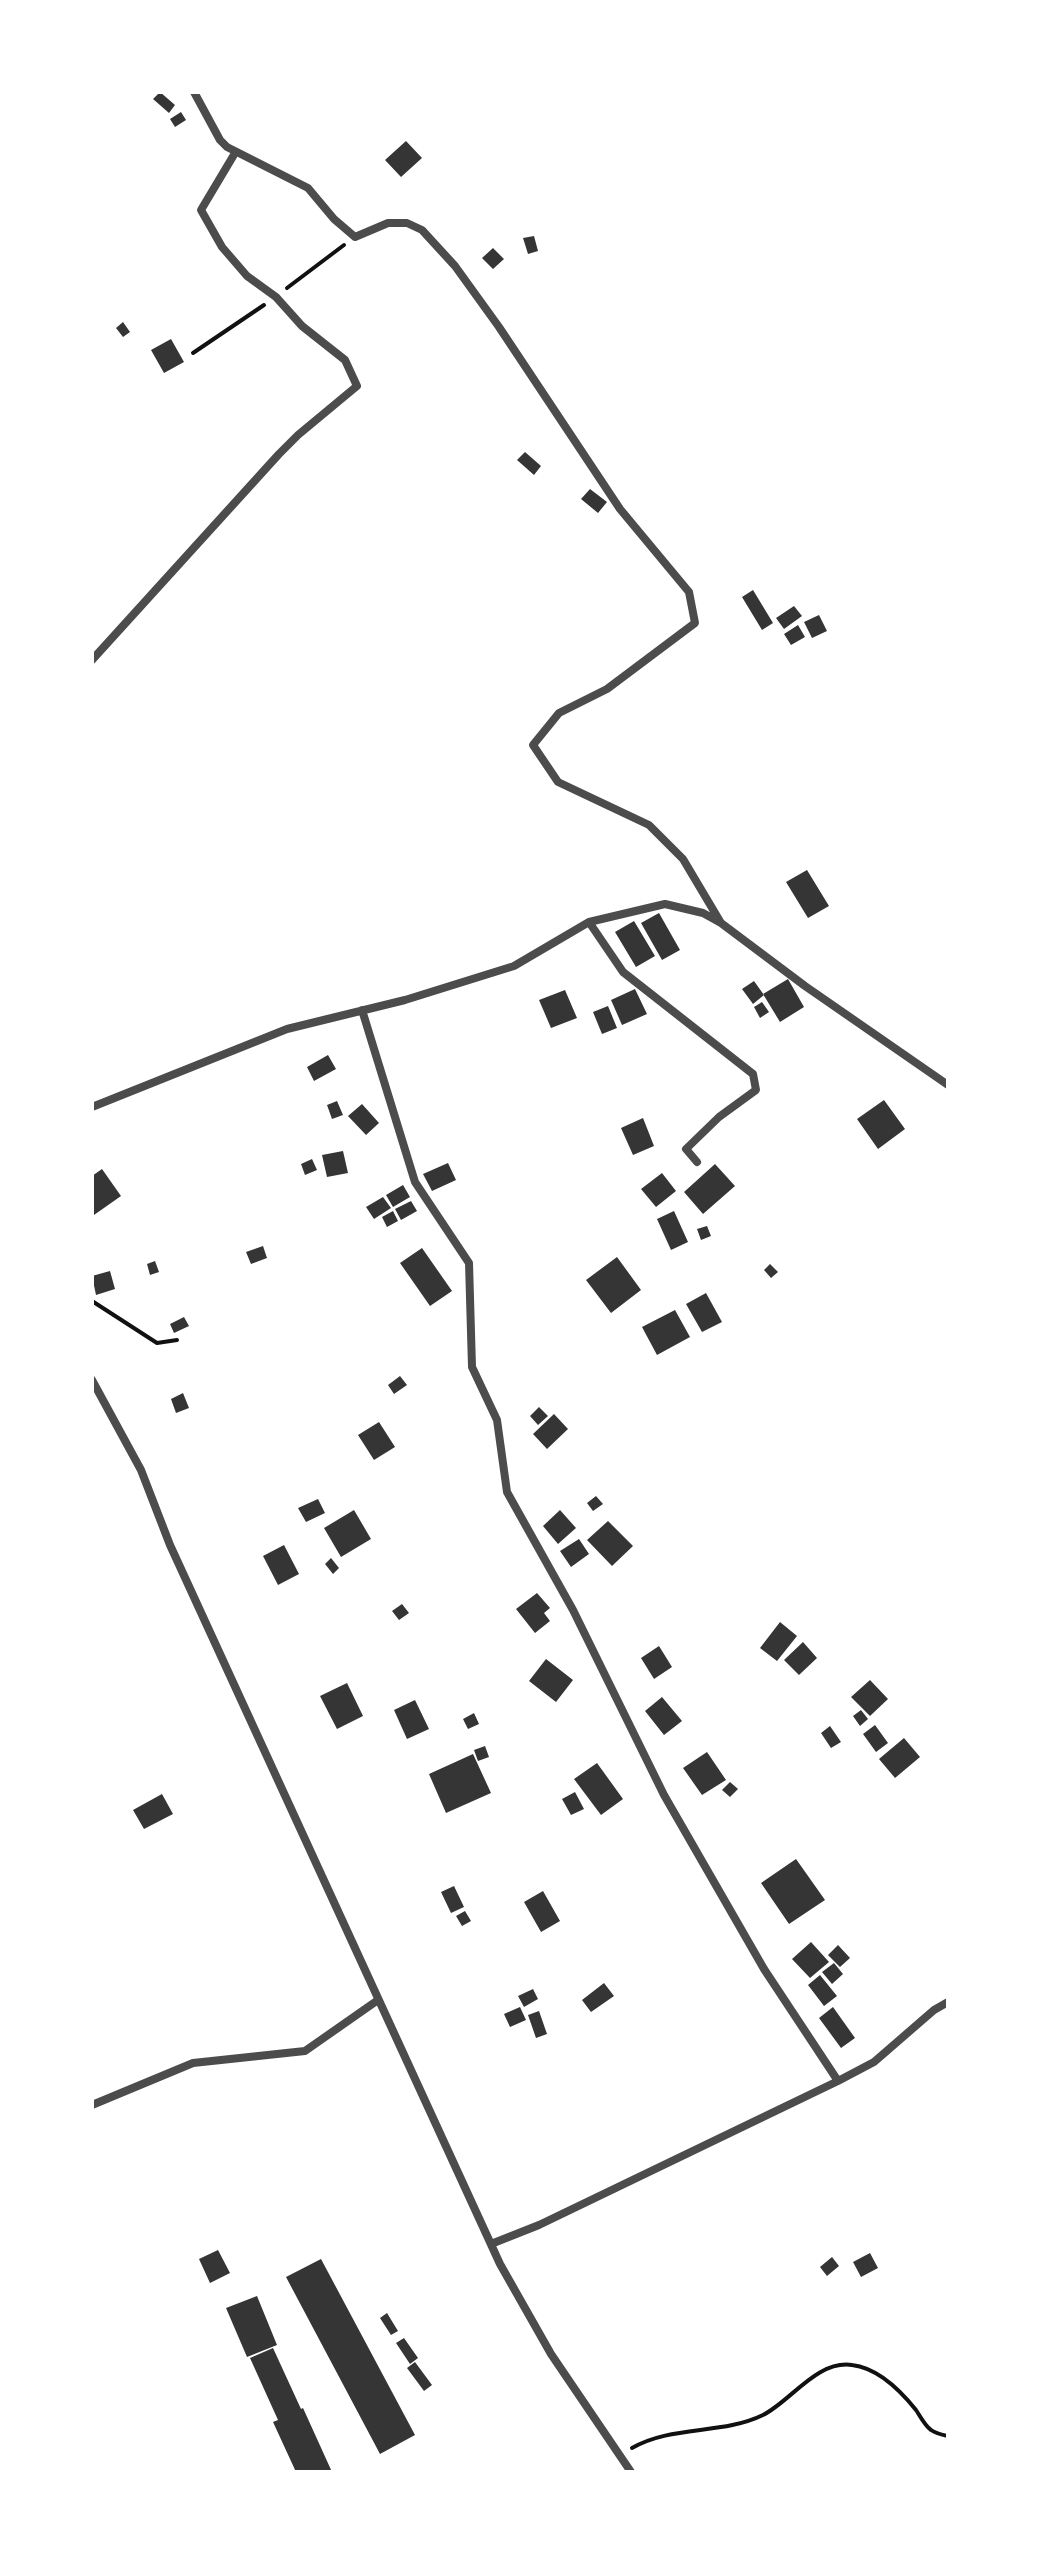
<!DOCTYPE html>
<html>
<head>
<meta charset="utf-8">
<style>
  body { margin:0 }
  #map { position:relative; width:1040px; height:2564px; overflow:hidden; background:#fff; font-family:Signika,sans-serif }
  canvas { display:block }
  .frame { position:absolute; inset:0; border:94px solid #fff; pointer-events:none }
</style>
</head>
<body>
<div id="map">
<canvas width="1040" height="2564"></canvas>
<div class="frame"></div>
</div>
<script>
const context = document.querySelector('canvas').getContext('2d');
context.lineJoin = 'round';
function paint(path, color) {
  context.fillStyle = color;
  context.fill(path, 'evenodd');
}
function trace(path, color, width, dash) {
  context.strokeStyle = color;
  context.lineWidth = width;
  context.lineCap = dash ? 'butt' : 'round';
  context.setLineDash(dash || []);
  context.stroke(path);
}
paint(new Path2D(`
  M160,92l15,13 -6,8 -16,-14z
  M181,112l5,8 -11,7 -5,-8z
  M406,141l16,17 -21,19 -16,-17z
  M534,236l4,15 -10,3 -5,-16z
  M493,248l11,11 -11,10 -11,-11z
  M123,322l7,10 -7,5 -7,-9z
  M171,339l13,23 -20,11 -13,-23z
  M525,452l16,14 -7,9 -17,-15z
  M590,489l17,13 -9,11 -17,-14z
  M753,590l20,33 -11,7 -20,-33z
  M794,606l8,10 -18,13 -8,-11z
  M819,615l8,16 -15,7 -8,-16z
  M798,625l7,12 -14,8 -7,-11z
  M807,870l22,36 -21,12 -22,-36z
  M659,913l21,37 -18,10 -21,-37z
  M634,921l21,35 -19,11 -21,-35z
  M788,979l16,28 -24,15 -17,-28z
  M754,981l10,14 -11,9 -11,-15z
  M635,989l12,25 -25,11 -11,-25z
  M565,990l12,28 -26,10 -12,-28z
  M762,1002l7,10 -9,6 -6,-11z
  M608,1006l9,22 -15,6 -9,-22z
  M328,1055l8,14 -22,12 -7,-14z
  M884,1100l21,29 -27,20 -21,-30z
  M337,1101l6,14 -11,4 -5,-14z
  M362,1104l17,19 -13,12 -18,-19z
  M643,1118l11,28 -21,9 -12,-27z
  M343,1151l5,22 -21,4 -5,-22z
  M312,1159l5,11 -12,5 -4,-11z
  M448,1163l8,17 -24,11 -9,-17z
  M715,1164l20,22 -32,28 -19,-22z
  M102,1169l19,27 -27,19 -2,-39z
  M662,1173l14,18 -20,16 -15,-18z
  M403,1185l7,12 -17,10 -7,-12z
  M383,1197l8,11 -17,11 -8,-12z
  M411,1201l6,10 -16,9 -6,-11z
  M393,1211l5,10 -11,6 -5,-10z
  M674,1211l14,31 -17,8 -14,-31z
  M707,1226l4,10 -10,4 -4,-11z
  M263,1246l4,12 -16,6 -5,-12z
  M422,1248l30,43 -22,15 -30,-43z
  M617,1257l24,33 -30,23 -25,-33z
  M155,1261l4,11 -9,3 -3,-11z
  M770,1264l8,8 -7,6 -7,-8z
  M110,1271l5,18 -19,6 -4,-19z
  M706,1293l16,29 -20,10 -16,-28z
  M675,1310l15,27 -33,18 -15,-28z
  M184,1317l5,9 -15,7 -4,-9z
  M400,1376l7,9 -13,9 -6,-9z
  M183,1393l6,15 -13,5 -5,-14z
  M539,1407l9,9 -10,9 -8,-9z
  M554,1414l14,15 -21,20 -14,-15z
  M379,1422l16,25 -21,13 -16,-25z
  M596,1496l7,8 -10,7 -6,-8z
  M318,1499l7,14 -19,9 -8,-14z
  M354,1510l17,29 -30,18 -17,-29z
  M560,1510l16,18 -18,16 -15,-18z
  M608,1521l25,25 -21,20 -25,-26z
  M579,1539l10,15 -18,13 -11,-16z
  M284,1545l15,29 -21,11 -15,-29z
  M331,1558l8,10 -6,6 -8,-10z
  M537,1593l13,15 -6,5 6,8 -15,12 -19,-24z
  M402,1604l7,9 -10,7 -7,-9z
  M780,1622l17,14 -20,25 -17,-13z
  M803,1642l14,16 -18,17 -15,-15z
  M659,1646l13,21 -18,12 -13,-21z
  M546,1659l27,21 -17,22 -27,-21z
  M870,1680l18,19 -18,17 -19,-19z
  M347,1683l16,33 -26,13 -17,-33z
  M662,1697l20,24 -18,14 -19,-24z
  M415,1700l14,29 -22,10 -13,-29z
  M861,1710l7,9 -8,7 -7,-10z
  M474,1713l5,11 -11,5 -5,-10z
  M875,1725l13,18 -12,9 -13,-18z
  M830,1726l11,16 -10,6 -10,-15z
  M904,1738l16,19 -25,21 -16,-19z
  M485,1746l4,11 -11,4 -4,-11z
  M707,1752l19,28 -24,15 -19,-27z
  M473,1754l18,39 -45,20 -17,-39z
  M597,1763l26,36 -22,16 -27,-36z
  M730,1782l8,7 -8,8 -8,-7z
  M575,1792l9,17 -13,6 -9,-16z
  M162,1794l11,20 -29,15 -11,-19z
  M796,1859l29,41 -36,24 -28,-41z
  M454,1886l10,21 -13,6 -10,-21z
  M543,1891l17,30 -19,11 -17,-30z
  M465,1911l6,10 -9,5 -6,-10z
  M811,1942l18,20 -19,16 -18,-19z
  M838,1945l12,13 -10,9 -12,-12z
  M834,1963l9,11 -11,10 -10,-12z
  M820,1975l17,21 -13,10 -16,-21z
  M604,1983l10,13 -23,16 -9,-12z
  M533,1989l5,10 -14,8 -6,-11z
  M520,2007l6,13 -16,7 -6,-13z
  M833,2007l22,31 -14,10 -22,-30z
  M539,2011l8,23 -11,4 -8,-23z
  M218,2250l12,23 -20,10 -11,-24z
  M870,2253l8,15 -17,9 -8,-15z
  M832,2257l7,9 -12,10 -7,-9z
  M321,2259l94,176 -35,19 -94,-177z
  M257,2296l20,49 -30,12 -21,-49z
  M387,2313l11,18 -7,4 -11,-17z
  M404,2338l14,20 -8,6 -14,-21z
  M273,2348l28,61 2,-1 29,64h-36l-23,-50 5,-2 -28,-62z
  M415,2362l17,23 -8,6 -17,-23z`), '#353535');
trace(new Path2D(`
  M287,288l57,-43
  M193,353l71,-48
  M92,1301l65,42 20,-3
  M632,2448c40,-23 90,-13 131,-33 28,-14 54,-55 89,-50 26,3 48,25 64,45 4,6 9,16 15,20 4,3 12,5 17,6`), '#111', 4);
trace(new Path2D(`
  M194,92l26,48 7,7 81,41 26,31 21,18 33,-14h19l15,7 33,36 44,61 121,182 69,83 6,31 -88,66 -48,24 -26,32 25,37 91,43 34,34 38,64
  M92,660l187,-206 19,-19 59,-49 -12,-26 -43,-34 -26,-29 -29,-21 -25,-29 -21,-37 34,-57
  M589,922l34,50 130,102 3,16 -37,27 -33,32 11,13
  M362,1010l53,172 54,81 3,104 25,53 10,72 66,118 91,185 100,174 74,112
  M92,1107l195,-78 118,-29 109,-34 75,-44 76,-18 38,9 18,10 84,63 143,99
  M92,1380l49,90 29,75 330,719 51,90 80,118
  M92,2105l101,-42 112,-12 73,-51
  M491,2244l48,-19 299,-144 36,-19 60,-52 14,-8`), '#4c4c4c', 8);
</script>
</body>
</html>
